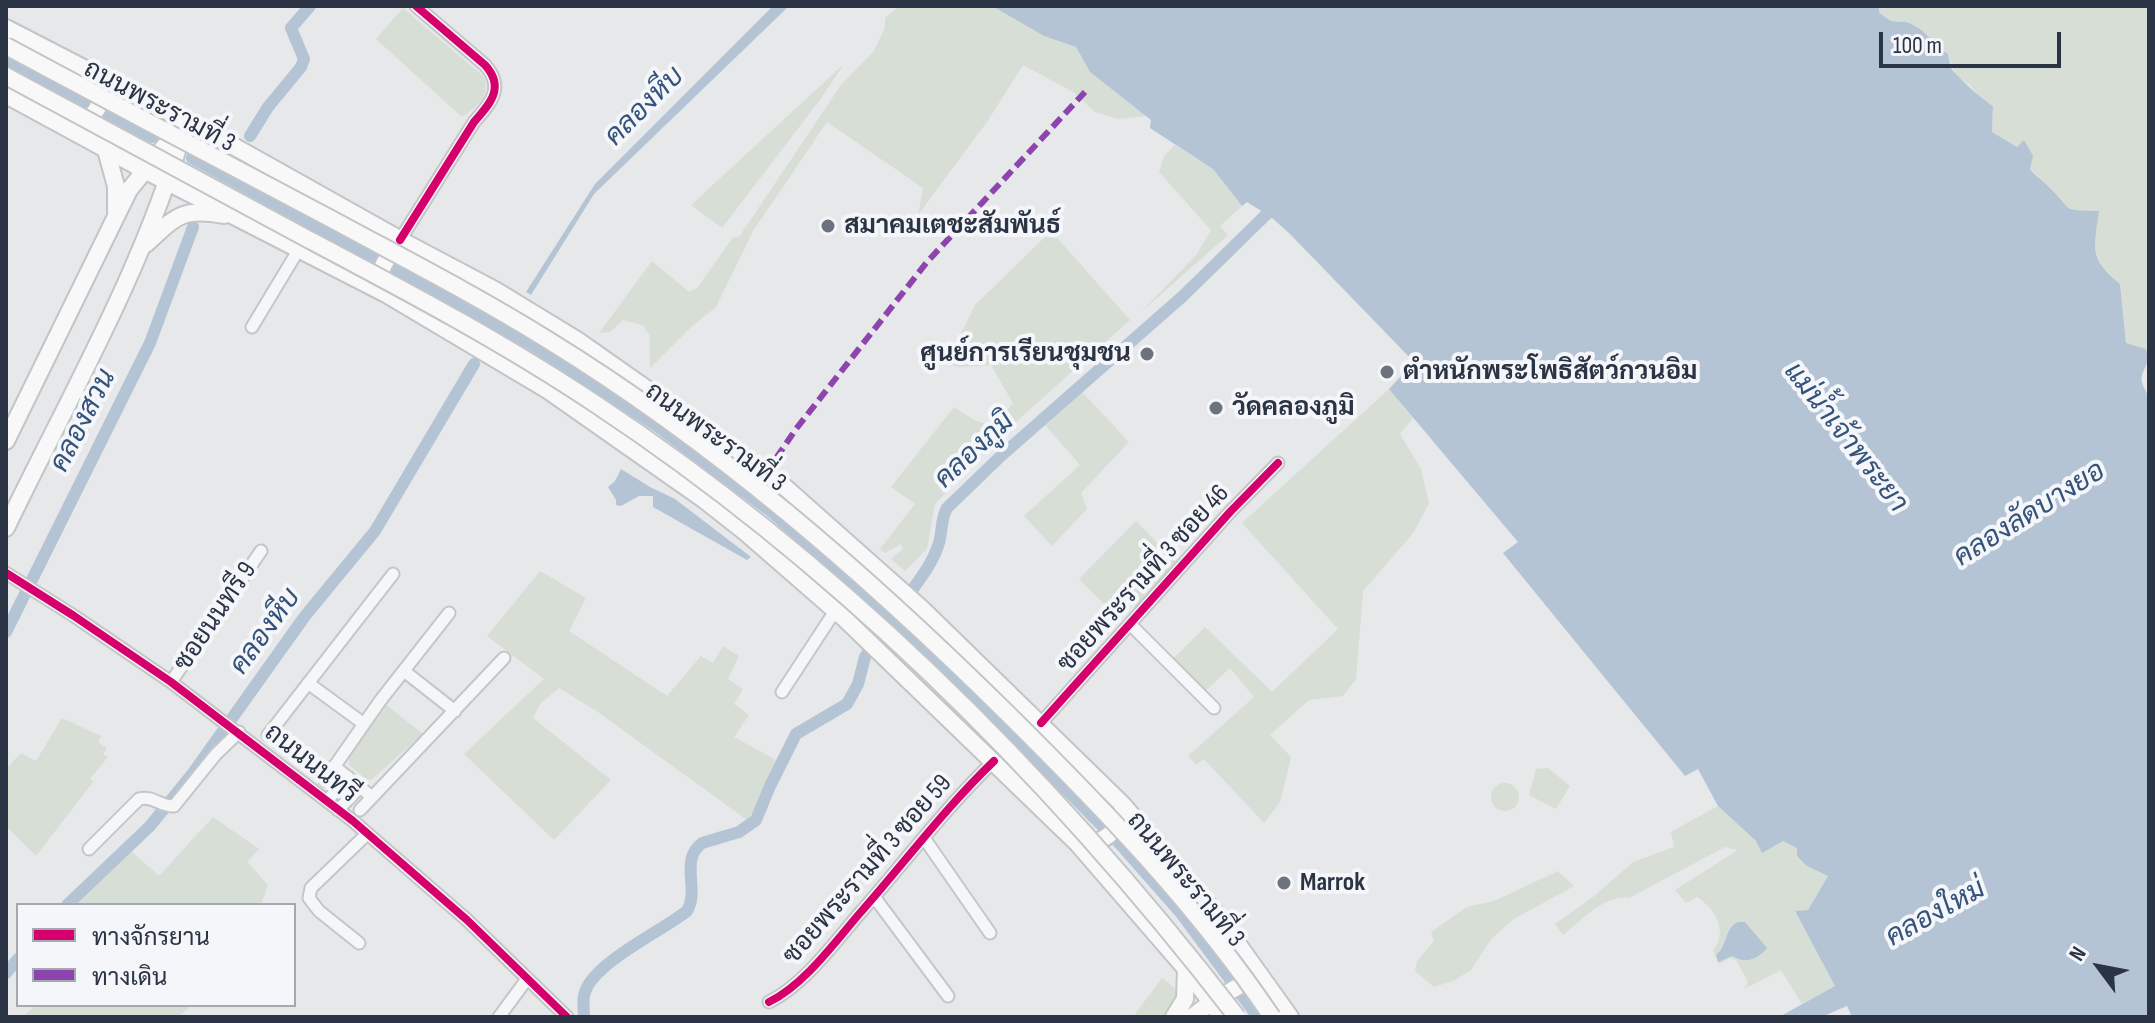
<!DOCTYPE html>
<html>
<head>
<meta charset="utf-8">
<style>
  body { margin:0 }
  #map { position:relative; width:2155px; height:1023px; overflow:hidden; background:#e6e8ea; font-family:"Sofia Sans Condensed",Sarabun,sans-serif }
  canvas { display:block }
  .frame { position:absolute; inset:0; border:8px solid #2b3445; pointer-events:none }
  .legend { position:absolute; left:16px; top:903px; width:280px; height:104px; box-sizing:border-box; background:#f4f6f9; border:2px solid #a4a8b1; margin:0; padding:10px 14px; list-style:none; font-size:24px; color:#2b3445 }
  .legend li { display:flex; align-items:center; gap:16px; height:40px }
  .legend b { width:40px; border:2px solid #a4a8b1 }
  .north { position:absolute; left:2059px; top:927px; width:80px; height:80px; -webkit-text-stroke:6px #f4f6f9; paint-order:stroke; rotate:302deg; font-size:22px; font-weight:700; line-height:32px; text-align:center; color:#2b3445 }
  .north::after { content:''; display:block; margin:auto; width:28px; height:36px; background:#2b3445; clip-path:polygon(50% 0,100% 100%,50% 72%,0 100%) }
  .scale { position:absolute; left:1879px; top:32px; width:182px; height:36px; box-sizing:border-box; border:4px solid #2b3445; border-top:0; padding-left:10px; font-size:24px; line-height:28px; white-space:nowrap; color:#2b3445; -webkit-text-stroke:6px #f4f6f9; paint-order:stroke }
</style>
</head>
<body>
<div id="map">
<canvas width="2155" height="1023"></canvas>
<div class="frame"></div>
<ul class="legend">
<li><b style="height:10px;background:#d6006c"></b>ทางจักรยาน</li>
<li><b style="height:10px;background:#8e44ad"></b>ทางเดิน</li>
</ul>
<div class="north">N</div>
<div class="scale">100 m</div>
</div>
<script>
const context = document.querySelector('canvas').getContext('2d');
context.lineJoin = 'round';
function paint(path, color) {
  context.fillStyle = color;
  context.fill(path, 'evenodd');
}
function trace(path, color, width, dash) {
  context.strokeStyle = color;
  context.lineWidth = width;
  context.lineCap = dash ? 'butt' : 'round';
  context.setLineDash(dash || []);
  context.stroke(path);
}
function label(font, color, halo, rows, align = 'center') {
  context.font = font + ' "Sofia Sans Condensed",Sarabun,sans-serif';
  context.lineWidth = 8;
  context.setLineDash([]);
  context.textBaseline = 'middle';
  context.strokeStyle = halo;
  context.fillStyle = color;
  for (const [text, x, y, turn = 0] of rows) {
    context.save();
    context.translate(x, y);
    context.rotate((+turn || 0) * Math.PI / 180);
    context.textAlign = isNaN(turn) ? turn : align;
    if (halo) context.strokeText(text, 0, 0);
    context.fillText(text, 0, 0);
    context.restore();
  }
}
paint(new Path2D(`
  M899,6h93l52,30 32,11 14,25 56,44 -28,3 -23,-7 -22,-20 -50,-27 -34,54 -71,96 5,-27 -96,-66 -74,109 -37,76 -26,21 -40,40v-32l-7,-11 -20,-5 -13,12 -11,1 53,-72 37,31 8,-4 36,-51h6l102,-152 33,-34 11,-23v-10z
  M1879,6h270v351l-3,-8 -20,-6 -6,-59c-30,-23 -26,-39 -26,-74l-12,3 -16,-5 -15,-20 -21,-19 -6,-28 -7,6 -25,-15 1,-26 -11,-6 -13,-16 -13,-8 -8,-22 -13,-7 -10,-14 -37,-12 -9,-9z
  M403,8l80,68c9,18 -6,31 -21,41l-86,-78z
  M844,64l-25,37 -97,127 -31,-23z
  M1175,145l38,24 29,37 -22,20 8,9 -87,77 56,-58 14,-24 -52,-58 5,-16z
  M1045,237l12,1 73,82 -130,116 -65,68 -8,45 -22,22 -14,-12 12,-10 -2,-5 -16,9 -5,-4 35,-45 -24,-17 63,-80 20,13 19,7 20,-24 -22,-38 -34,2 -10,-5 28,-57z
  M1389,389l24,29 -13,16 21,35 8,34 -15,29 -51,59 -7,88 -13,17 -34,4 -39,35 21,22 -11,45 -16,21 -60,-64 -8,6 -8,-9 66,-59 -24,-29 -25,23 -33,-31 33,-33 67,65 66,-63 -96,-106z
  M1082,392l47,50 -48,51 6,16 -35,37 -28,-30 56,-51 -35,-40z
  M1136,521l43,44 -40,44 -19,-18 -15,14 -26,-26z
  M540,571l46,27 -17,33 98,65 34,-40 12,7 10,-17 16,10 -11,23 15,10 -9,15 15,11 -15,22 42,23 -22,51 -7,9 -149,-108 -39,-24 -19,16 -7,14 78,62 -57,60 -90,-86 80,-75 -57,-43z
  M385,704l38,30 -52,46 -5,-1 -17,-14v-7z
  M62,718l39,18 -3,6 9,6 -4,6 5,3 -18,22 3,3 -57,74 -30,-30v-57l15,-16 15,8z
  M1548,768l22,18 -14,23 -27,-14 7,-26z
  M1491 797a14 14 0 1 1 28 0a14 14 0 1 1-28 0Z
  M1718,806l38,35 6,11 21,-11 14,7 10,18 22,10 -21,34 -13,2 41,74 -34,18 -21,-34 -37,19 4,-7 -12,-22 -6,-2 -11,6 -6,-14c16,-18 2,-42 -16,-53l-11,6 -11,-13 63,-40 -13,-3 -96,51c-24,-4 -48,23 -66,37l-8,-11 38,-27 40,-35 41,-15 -3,-15z
  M213,817l46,32 -12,13 21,23 -7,20h-189l58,-55 29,26z
  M1558,871l16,15 -60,33 -23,20 -20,31 -18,11 -19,6 -19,-16 2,-10 17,-20 -3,-9 36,-25 27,-6z
  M1162,978l16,13 -2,15 -10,11h-33z
  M36,1005h156l-14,12h-149l-3,-3z`), '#d6ded6');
paint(new Path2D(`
  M773,6h16l-195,188 -63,101 -5,-3 69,-108z
  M992,6h887v6c17,17 20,5 34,13 15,7 21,21 35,29 0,1 3,13 3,14 4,7 34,34 42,38l-1,26 25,15 7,-7 9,16 -3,13c5,7 13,11 19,18 26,25 10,23 50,24 -5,37 -11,47 21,73l6,59 20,6 3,8c-6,20 -13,18 0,40v620h-297l-5,-11 -26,11h-42l56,-31 -40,-75 13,-1 20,-34 -21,-10 -10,-10v-8l-14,-7 -21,12 -6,-12 -38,-35 -20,-37 -13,7 -160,-196 -22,-27 15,-11 -129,-153 25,-27 -125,-129 -18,-16 -24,-15 -5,4 -29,-37 -63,-41 1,-8 -61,-48 -14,-25 -32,-11z
  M621,469l29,18 25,12 76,58 -4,3 -94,-53v-11h-14l-18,10 -5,-1v-5l-8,-13 7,-6z
  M1738,922h7l22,26c-10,12 -21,16 -35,8l-14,6 -2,-7c12,-9 8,-27 22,-33z`), '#b4c4d5');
trace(new Path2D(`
  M6,60l146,77
  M250,136l18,-29 33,-40 3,-8 -13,-31 19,-22
  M192,158l339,186 126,82 116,87 119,105 95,91 134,136 59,67 78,105
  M903,603c12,-18 28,-36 35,-57 5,-13 2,-26 9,-38l55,-53 181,-159 95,-93
  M6,632l144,-289 43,-116
  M67,905l83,-79 43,-53 112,-157 70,-85 99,-167
  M6,973l12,-14
  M584,1017c0,-8 -2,-17 1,-25 10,-30 77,-61 102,-81 13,-21 -8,-51 15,-68l37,-11 17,-12 14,-34 26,-52 51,-30 11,-20 7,-27 22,-32`), '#b4c4d5', 12);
const street = new Path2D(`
  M400,240l74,-118c17,-19 31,-35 11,-57l-69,-59
  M252,327l47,-78
  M6,573l68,43 97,66 182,139 114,99 100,97
  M1131,625l83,83
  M404,671l51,40
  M171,682l90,-131
  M308,683l56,41
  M782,692l53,-81
  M1041,723l189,-211 48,-49
  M268,735l125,-161
  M334,766l38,31
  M325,780l55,-79 69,-88
  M327,801l21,-24
  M338,810l22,-23
  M360,810l144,-152
  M924,838l66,95
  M89,849l50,-50c13,-4 22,8 35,7l42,-52 23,-22
  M875,898l73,98
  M359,943l-40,-32 -10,-13 2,-10 56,-54
  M769,1002c35,-17 66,-60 91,-89 45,-51 85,-105 134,-152
  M499,1017l28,-38`);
const secondary = new Path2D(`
  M1174,1017l11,-18 1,-30
  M1192,1017l20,-15 47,-28`);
const primary = new Path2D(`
  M6,28l213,110 189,106 87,46 82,50 202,142 142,126 202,197 94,110 73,102
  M6,95l138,75 242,124 163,97 154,108 42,33 100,87 232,224 109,126 36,48
  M77,126c19,-11 26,-19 22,-42
  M106,150l10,36v26
  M146,244c30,-28 37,-37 78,-29
  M384,289c-7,-20 1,-33 19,-42
  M6,441l123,-251 52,-64
  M6,528c63,-131 138,-260 178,-400
  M1080,843c22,1 35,-7 41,-29`);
trace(street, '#c4c6c8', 15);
trace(secondary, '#c4c6c8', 20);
trace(primary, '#c2c5c8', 20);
trace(street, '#f5f6f7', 11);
trace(secondary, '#f8f8f8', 16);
trace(primary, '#f8f8f8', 16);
const primaryBridge = new Path2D(`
  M6,46c109,59 220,117 329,175 72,39 144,76 213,119 169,104 317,233 458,372 96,95 190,192 266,305
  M6,76c99,54 199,107 298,161 100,53 199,105 293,168 246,163 460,379 640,612`);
trace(primaryBridge, '#c2c5c8', 20, []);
trace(primaryBridge, '#f8f8f8', 16);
trace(new Path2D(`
  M766,473l30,-44 131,-167 158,-170`), '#8e44ad', 6, [12, 6]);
trace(new Path2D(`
  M400,240l74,-118c17,-19 31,-35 11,-57l-69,-59
  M6,573l68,43 97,66 182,139 114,99 100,97
  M1041,723l189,-211 48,-49
  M769,1002c35,-17 66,-60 91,-89 45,-51 85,-105 134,-152`), '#d6006c', 8);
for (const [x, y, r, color] of [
  [828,226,8,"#6c737f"],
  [1147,354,8,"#6c737f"],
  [1387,372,8,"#6c737f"],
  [1216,408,8,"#6c737f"],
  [1284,883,8,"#6c737f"]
]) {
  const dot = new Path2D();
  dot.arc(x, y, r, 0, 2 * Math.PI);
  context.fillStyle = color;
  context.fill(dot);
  trace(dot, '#f4f6f9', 3);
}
label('26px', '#2b3445', '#f4f6f9', [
  ["ถนนพระรามที่ 3",159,107,28],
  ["ถนนพระรามที่ 3",715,438,36],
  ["ซอยพระรามที่ 3 ซอย 46",1144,579,-48],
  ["ซอยนนทรี 9",216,617,-56],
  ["ถนนนนทรี",311,764,38],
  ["ซอยพระรามที่ 3 ซอย 59",868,870,-49],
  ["ถนนพระรามที่ 3",1185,880,50]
]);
label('bold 26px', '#2b3445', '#f4f6f9', [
  ["สมาคมเตชะสัมพันธ์",844,226],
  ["ศูนย์การเรียนชุมชน",1131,354,"right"],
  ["ตำหนักพระโพธิสัตว์กวนอิม",1403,372],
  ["วัดคลองภูมิ",1232,408],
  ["Marrok",1300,883]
], 'left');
label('italic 28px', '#34527a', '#f4f6f9', [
  ["คลองหีบ",645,107,-45],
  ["คลองสวน",84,421,-63],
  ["แม่น้ำเจ้าพระยา",1845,438,52],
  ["คลองภูมิ",975,451,-43],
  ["คลองลัดบางยอ",2030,515,-32],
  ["คลองหีบ",266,632,-54],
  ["คลองใหม่",1936,914,-29]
]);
</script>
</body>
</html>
